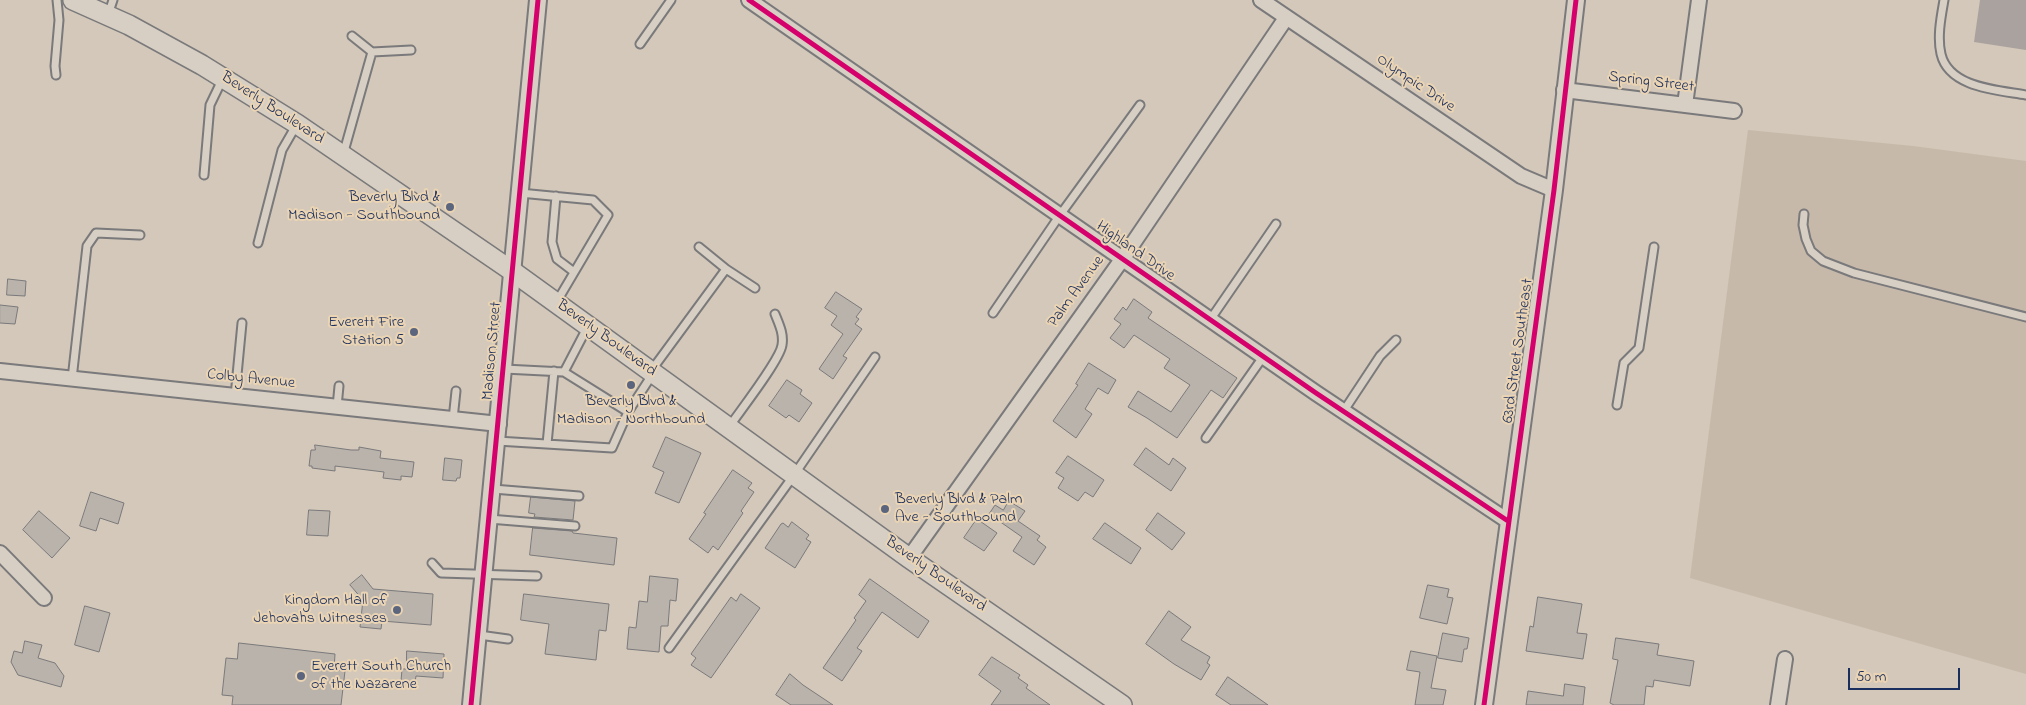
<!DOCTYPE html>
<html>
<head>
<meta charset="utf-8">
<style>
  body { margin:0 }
  #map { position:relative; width:2026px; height:705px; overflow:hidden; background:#d3c8b9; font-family:"Indie Flower",sans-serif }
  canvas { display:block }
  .scale { position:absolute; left:1848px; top:668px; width:112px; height:22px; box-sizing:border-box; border:2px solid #1b2f5e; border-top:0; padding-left:6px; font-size:15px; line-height:18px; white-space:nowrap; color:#1b2f5e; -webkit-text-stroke:4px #ead4b3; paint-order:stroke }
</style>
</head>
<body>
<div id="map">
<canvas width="2026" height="705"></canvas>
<div class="scale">50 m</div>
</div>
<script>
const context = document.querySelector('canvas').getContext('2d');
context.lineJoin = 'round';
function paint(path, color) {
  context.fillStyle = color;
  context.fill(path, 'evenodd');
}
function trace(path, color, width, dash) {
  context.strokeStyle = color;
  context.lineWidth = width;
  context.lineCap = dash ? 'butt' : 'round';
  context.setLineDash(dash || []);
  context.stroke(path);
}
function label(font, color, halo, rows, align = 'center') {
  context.font = font + ' "Indie Flower",sans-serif';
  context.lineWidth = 4;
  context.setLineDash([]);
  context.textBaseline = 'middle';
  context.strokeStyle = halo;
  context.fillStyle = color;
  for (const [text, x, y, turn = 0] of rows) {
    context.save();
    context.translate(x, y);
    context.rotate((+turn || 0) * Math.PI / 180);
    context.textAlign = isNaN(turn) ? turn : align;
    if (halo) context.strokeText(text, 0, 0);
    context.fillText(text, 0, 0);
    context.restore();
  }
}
paint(new Path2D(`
  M1748,130l165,16 113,15v513l-336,-96z`), '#c6b9aa');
paint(new Path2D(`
  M1980,0h46v50l-52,-8z`), '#aaa29e');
const building = new Path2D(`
  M8,279l18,2 -1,15 -18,-1z
  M836,292l26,17 -6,8 3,2 -4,5 7,5 -19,27 4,2 -14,21 -14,-10 24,-35 -12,-9 6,-9 -12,-8z
  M1134,299l18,13 -4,6 89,60 -14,20 -12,-8 -34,48 -30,-20 -19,-11 10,-16 33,21 19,-27 -26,-17 6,-9 -36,-24 -10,13 -14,-10 11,-14 -7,-5 9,-12 3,3z
  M0,305l18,2 -3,17 -15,-1z
  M1089,363l27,17 -8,14 -10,-6 -13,21 7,5 -16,24 -23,-17 25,-36 -2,-1z
  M787,380l15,10 -2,4 12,9 -13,19 -10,-7 -3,3 -17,-12z
  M666,437l35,16 -22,50 -24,-10 9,-21 -11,-5z
  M315,445l36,5h8v-3l22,4 -1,7 34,4 -2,15 -11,-1v4l-18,-2 1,-6 -49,-6v5l-23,-3v-2h-3l2,-16h4z
  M1146,448l23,17 4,-7 13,10 -15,23 -37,-26z
  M1068,456l36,24 -11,17 -8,-5 -7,9 -20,-13 6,-10 -8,-5z
  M445,458l17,2 -2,18h-3l-1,3 -13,-1z
  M733,470l19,13 -4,5 6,4 -13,19 2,2 -25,37 -5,-4 -5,7 -19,-14 17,-25 -2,-1z
  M91,492l33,11 -6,21 -18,-6 -4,13 -16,-5z
  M531,497l44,4 -2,19 -39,-3 1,-3 -6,-1z
  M1009,501l16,10 -7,10 22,15 -3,4 9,7 -12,18 -21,-14 9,-14 -33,-23 6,-9 8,5z
  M309,510l21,1 -2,25 -21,-1z
  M39,511l31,27 -18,20 -29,-28z
  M1158,513l27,20 -13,17 -26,-20z
  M977,519l20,14 -13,18 -20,-13z
  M792,522l17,13 -3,4 5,3 -16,26 -30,-20 16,-24 2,-1 5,4z
  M1105,523l36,25 -10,16 -38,-25z
  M533,528l39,3 1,2 44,5 -3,27 -84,-10z
  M362,575l11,14 60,5 -2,31 -49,-4 -1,8 -21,-2 3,-27 -13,-15z
  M650,576l28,3 -2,22 -6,-1 -2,26h-7l-2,26 -32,-3 2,-22 7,1 3,-27 8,1z
  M870,579l59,42 -11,17 -36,-26 -25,36 5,3 -20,30 -19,-13 33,-48 -2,-2 12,-17 -7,-6z
  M1428,585l21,4 -2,8 6,1 -6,26 -27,-6z
  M524,594l85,10 -3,27 -7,-1 -3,30 -51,-6 4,-30 -28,-4z
  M741,594l19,14 -49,70 -20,-13 5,-7 -5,-4 40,-57 5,4z
  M1538,597l44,7 -5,29 10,1 -4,25 -57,-8 4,-25 3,1z
  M85,606l25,7 -11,39 -24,-7z
  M1169,611l22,16 -10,13 29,17 -3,6 3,2 -9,15 -27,-16 -28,-20z
  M1443,633l26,5 -2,11h-3l-2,13 -24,-4z
  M1616,638l43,6 -2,11 37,6 -4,25 -36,-6 -1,7 -7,-1 -2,19h-30l-4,-2 8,-43 -5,-1z
  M25,641l17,4 -4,13 17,5 9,13 -3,11 -43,-12 -7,-13 3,-11 8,2z
  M239,643l96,11 -1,15 11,2 -4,34h-109l1,-9 -11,-1 4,-37 11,1z
  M407,651l37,3 -1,24 -27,-2 -1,6 -14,-1 1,-12h4z
  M1411,651l26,5 -6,32 15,2 -3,15h-28l5,-33 -13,-2z
  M992,657l28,18 -2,3 10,7 -2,3 24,17h-59l10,-14 -22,-16z
  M790,674l13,11 30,20h-42l-15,-10z
  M1228,677l40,28h-37l-15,-10z
  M1565,684l20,3 -2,18h-57l2,-14 35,5z`);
paint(building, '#bab3ab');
trace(building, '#7a797b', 1);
const service = new Path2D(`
  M1944,0c-3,17 -7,37 -3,54 8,34 57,36 85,41
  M108,15l5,-15
  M352,36l20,16 39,-2
  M640,44l31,-44
  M56,75l-1,-9 4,-46 -2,-20
  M343,155l29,-103
  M204,175l6,-70 13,-27
  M520,193l73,7 15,15 -52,88
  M556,196l-4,46 5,17 17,13
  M1804,214l-1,11 3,14 5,12 12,10 31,12 172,44
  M258,243l24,-93 15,-26
  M699,247l27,22
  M993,313l67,-98 80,-110
  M1210,320l66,-96
  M504,369l60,3 24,-46
  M651,371l75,-102 29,19
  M564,372l64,40 24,-37
  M72,379l15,-133 9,-13 44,2
  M235,396l7,-73
  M1617,405l7,-42 15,-15 15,-101
  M337,407l2,-21
  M1343,412l37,-56 16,-16
  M453,419l3,-28
  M729,427c11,-16 51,-67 53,-82 2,-11 -3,-21 -7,-31
  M1206,438l57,-81
  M497,441l115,7 16,-36
  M547,444l7,-73
  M493,489l86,7
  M489,519l86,7
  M432,563l9,10 96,3
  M479,635l29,4
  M669,648l125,-173 81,-118`);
const minor = new Path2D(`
  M749,0l567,393 192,128
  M1261,0l260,176 33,14
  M1564,90l170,21
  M1685,105l14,-105
  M0,371l499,53
  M0,553l44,45
  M909,558l214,-300 163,-240
  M1778,705l7,-46`);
const tertiary = new Path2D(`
  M471,705l67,-705
  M1484,705l70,-515 22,-190`);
const secondary = new Path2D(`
  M73,0l56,25 73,40 95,59 215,147 397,287 213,147`);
trace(service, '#7a797b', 11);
trace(minor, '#7a797b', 18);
trace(tertiary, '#7a797b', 20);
trace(secondary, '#7a797b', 22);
trace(service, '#d7cfc3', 7);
trace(minor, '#d7cfc3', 14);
trace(tertiary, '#d7cfc3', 16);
trace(secondary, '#d7cfc3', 19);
trace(new Path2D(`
  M749,0l567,393 192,128
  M471,705l67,-705
  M1484,705l70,-515 22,-190`), '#d6006c', 5);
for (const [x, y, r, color] of [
  [450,207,5,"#5b657e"],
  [414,332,5,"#5b657e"],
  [631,385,5,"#5b657e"],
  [885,509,5,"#5b657e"],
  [397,610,5,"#5b657e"],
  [301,676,5,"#5b657e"]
]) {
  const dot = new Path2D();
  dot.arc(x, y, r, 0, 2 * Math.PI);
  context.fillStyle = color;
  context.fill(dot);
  trace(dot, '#ead4b3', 2);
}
label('16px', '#1b2f5e', '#ead4b3', [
  ["Spring Street",1651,83,7],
  ["Olympic Drive",1415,84,34],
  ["Beverly Boulevard",272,109,33],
  ["Highland Drive",1135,252,35],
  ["Palm Avenue",1077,292,-54],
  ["Beverly Boulevard",606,339,36],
  ["Madison Street",493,351,-85],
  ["63rd Street Southeast",1519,351,-82],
  ["Colby Avenue",251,380,6],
  ["Beverly Boulevard",935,575,35]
]);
label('16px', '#1b2f5e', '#ead4b3', [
  ["Beverly Blvd &",440,198],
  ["Madison - Southbound",440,216],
  ["Everett Fire",404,323],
  ["Station 5",404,341],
  ["Beverly Blvd &",631,402,"center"],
  ["Madison - Northbound",631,420,"center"],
  ["Beverly Blvd & Palm",895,500,"left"],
  ["Ave - Southbound",895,518,"left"],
  ["Kingdom Hall of",387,601],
  ["Jehovahs Witnesses",387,619],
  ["Everett South Church",311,667,"left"],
  ["of the Nazarene",311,685,"left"]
], 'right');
</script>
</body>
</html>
